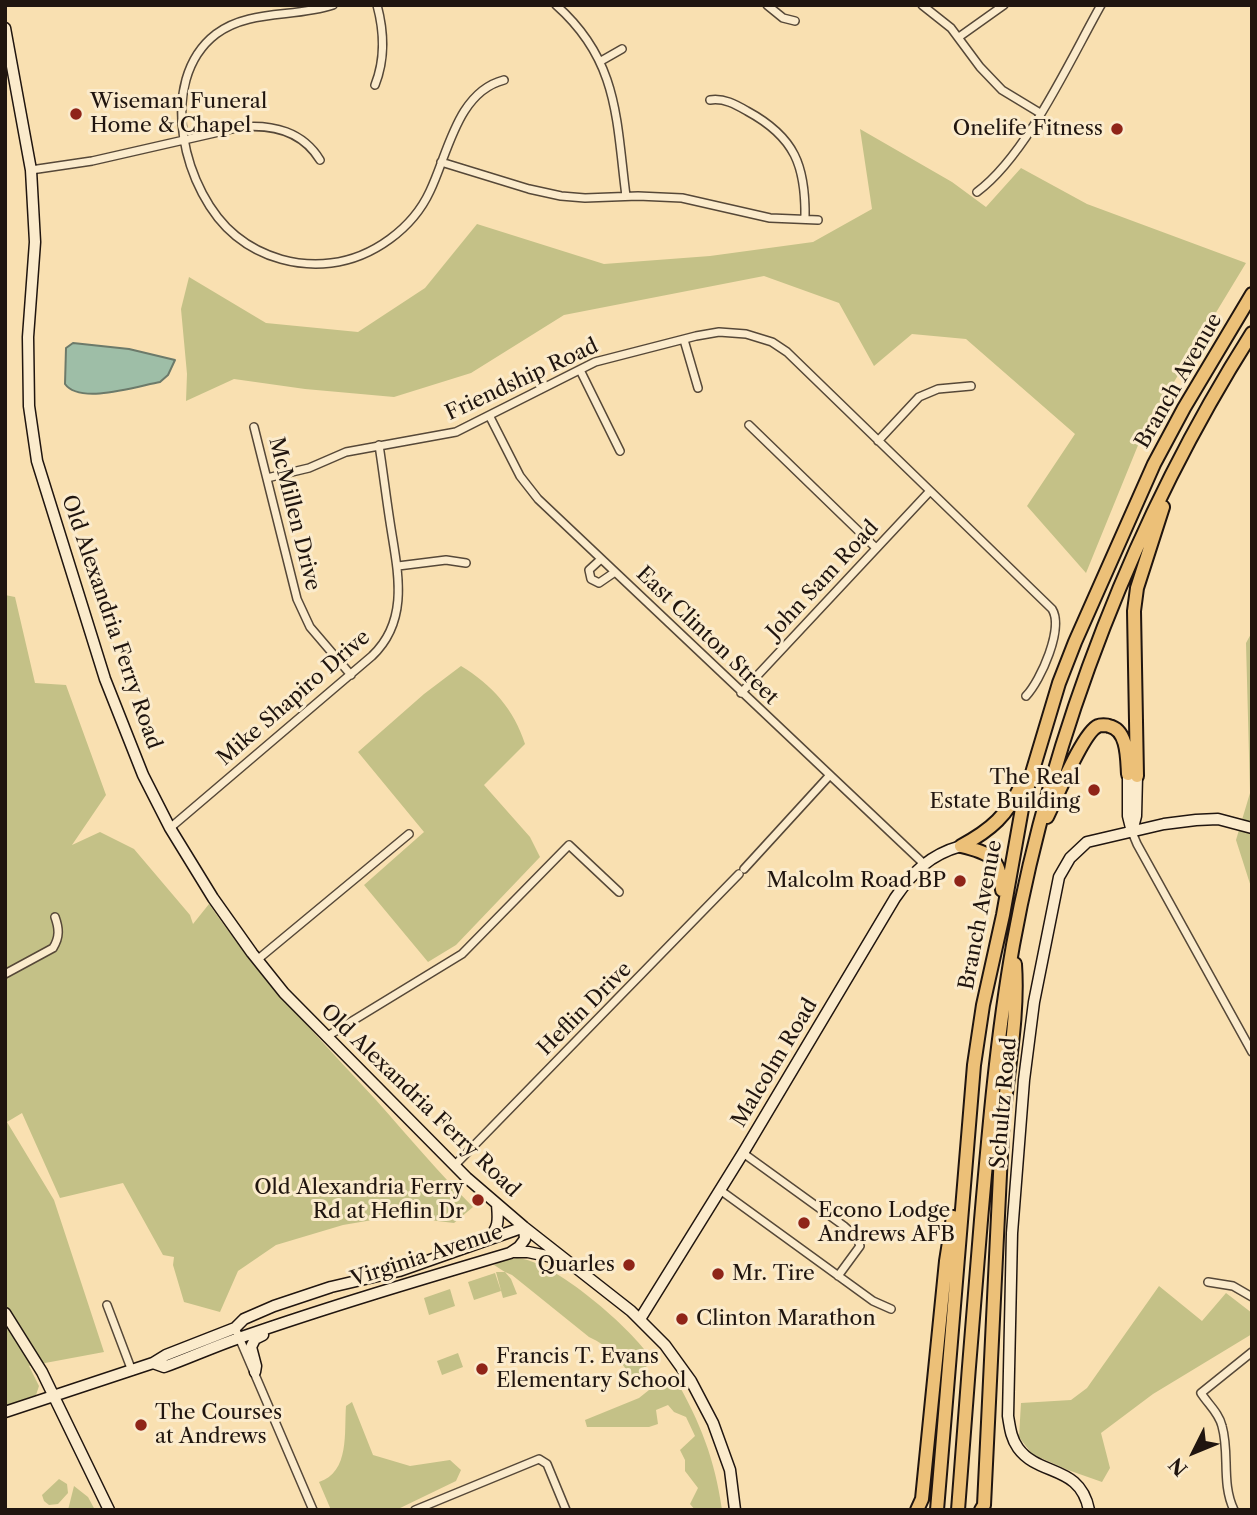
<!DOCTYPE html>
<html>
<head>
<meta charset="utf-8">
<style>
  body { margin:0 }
  #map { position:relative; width:1257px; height:1515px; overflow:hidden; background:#f9e0b1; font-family:"Libre Caslon Text",serif }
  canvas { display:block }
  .frame { position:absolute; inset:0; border:7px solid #20150f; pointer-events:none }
  .north { position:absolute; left:1159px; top:1417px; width:70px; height:70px; -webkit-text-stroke:5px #fbebcc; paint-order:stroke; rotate:227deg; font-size:19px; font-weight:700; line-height:28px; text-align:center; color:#20150f }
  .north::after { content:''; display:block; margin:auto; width:24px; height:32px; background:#20150f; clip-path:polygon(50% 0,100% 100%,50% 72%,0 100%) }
</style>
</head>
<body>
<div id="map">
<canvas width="1257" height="1515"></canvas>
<div class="frame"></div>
<div class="north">N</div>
</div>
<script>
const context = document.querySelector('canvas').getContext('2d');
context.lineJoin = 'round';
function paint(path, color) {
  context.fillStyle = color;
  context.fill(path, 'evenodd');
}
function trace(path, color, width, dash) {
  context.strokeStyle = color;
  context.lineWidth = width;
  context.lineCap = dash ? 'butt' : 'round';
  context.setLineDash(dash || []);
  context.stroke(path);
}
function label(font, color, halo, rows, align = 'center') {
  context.font = font + ' "Libre Caslon Text",serif';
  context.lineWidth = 6;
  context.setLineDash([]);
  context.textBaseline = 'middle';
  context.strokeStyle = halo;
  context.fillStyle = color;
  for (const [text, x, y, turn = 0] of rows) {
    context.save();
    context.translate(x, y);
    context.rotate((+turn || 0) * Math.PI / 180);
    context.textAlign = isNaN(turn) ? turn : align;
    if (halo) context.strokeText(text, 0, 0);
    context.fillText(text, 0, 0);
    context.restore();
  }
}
paint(new Path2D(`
  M860,129l92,53 34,25 35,-39 66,36 159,59 -103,170 -57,140 -59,-67 48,-72 -109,-95 -54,-5 -38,32 -35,-63 -75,-27 -200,39 -93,58 -77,24 -89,-8 -71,-10 -48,22 1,-27 -6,-65 8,-32 77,46 92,9 67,-44 52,-64 127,40 106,-8 103,-14 59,-33z
  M5,595l10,2 20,86 31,2 40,110 -34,50 28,-13 34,17 56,66 3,9 16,-20c49,71 108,132 167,196 32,36 63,73 97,107l-19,16 -58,-7 -53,9 -67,20 -38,26 -18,41 -36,-10 -11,-37 1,-8 -11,-2 -40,-72 -63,15 -38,-85 -15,9 47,78 50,152 -75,14 10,20 -3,9 -31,11z
  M1252,632v258l-16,-50 14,-47 -4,-150z
  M461,666c31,19 53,43 64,78l-41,41 46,52 10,20 -84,88 -28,17 -64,-77 60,-53 -66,-80 66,-58z
  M517,1258c36,2 116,71 135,102l-18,21c-12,-19 -24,-35 -45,-44l-77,-62 -7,-3 6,7 6,15 -14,4 -7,-26h9l-11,-7 7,-4z
  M495,1273l6,18 -27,9 -6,-18z
  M1159,1286l43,35 24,-28 26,20v21l-99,60 -52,39 9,35 -8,14 -34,-12 -36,-16 -13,-17 2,-34 50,-3 16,-12z
  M450,1289l5,17 -26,9 -5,-17z
  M458,1353l5,14 -21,8 -5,-14z
  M664,1378h11c25,44 40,81 47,132h-27l-5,-6 8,-16 -13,-17v-11l-5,-10 15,-14 -9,-19 -12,-5 -6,-7 -12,5 2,14 -9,3h-62l-2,-7 54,-22z
  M352,1402l21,53 37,11 40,-6 11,10 -5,11 -60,29h-65l-12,-28c31,-10 25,-50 27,-76z
  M59,1479l8,5 1,9 -10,11 -9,1 -5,-4 -2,-6z
  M74,1486l14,11 7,13h-27z`), '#c4c187');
const water = new Path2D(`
  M73,343l56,6 46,11 -7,15 -8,7c-22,4 -80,23 -95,2l1,-36z`);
paint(water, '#9ebea7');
trace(water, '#6c7a6a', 2);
const street = new Path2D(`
  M333,5c-39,13 -84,4 -117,29 -61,47 -32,160 20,202 27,22 62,31 95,27 42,-5 82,-35 99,-72 18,-37 27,-99 74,-111
  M556,5c63,56 60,114 70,191
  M767,5l16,13 12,3
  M922,5l29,23 29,39 22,23 38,23
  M959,37l45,-32
  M601,61l21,-12
  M375,85c10,-25 9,-54 2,-80
  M710,100c14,-2 25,4 37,11 48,26 59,55 58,108
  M441,162l88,27 32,7 24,2 53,-2 44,2 88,20 48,2
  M31,170l61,-9 149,-34c32,-3 62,5 79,33
  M977,192c50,-37 93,-132 124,-187
  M684,340l14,48
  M580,370l40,81
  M490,417l30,59 18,23 385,364
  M749,425l127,123
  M254,427l43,172 13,28 41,48
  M878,441l41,-44 19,-8 33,-3
  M267,478l42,-10 37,-16 110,-20 139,-70 101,-26 23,-4 27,2 26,8 15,10 265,257c12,19 -11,71 -26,87
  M601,559l-12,11 2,9 8,4 16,-11
  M398,566l48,-6 20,3
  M741,693l189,-202
  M170,828l202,-172c39,-37 25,-87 18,-134 -4,-26 -7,-51 -11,-77
  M1132,832l5,12 115,208
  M744,869l86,-94
  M257,960l152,-126
  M5,974l48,-26c7,-11 6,-20 2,-31
  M326,1037l136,-83 107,-109 50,47
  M743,1153l101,73 13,12 3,8 -22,30
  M454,1166l285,-292
  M720,1190l153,111 18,8
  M1208,1282l25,4 19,11
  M107,1305l25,66
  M235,1328l78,182
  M415,1510l124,-51 8,5 19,46
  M1234,1510c-13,-27 -4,-56 -12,-84 -3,-13 -14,-22 -21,-33l51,-41`);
const secondary = new Path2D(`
  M5,28l26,142 4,72 -7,95 1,69 8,55 68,218 38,96 27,53 43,70 39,55 32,40 183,185 57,49 107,84 34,34 26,36 22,42 17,47 5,40
  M1128,774v42l4,16
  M1132,831l4,-15 1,-40
  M488,1238c12,-10 10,-20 9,-34
  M514,1252h14l33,7
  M5,1313l37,59 67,138
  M640,1319l103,-166 152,-255c18,-26 34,-43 66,-52
  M255,1372l1,-6 -5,-19 4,-8 8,-4
  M5,1412l148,-49 13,-8 69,-27 9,-9 30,-13 57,-19 68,-16 125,-44 1,12 -6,8 -9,6c-91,27 -182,54 -271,85 -26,9 -50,20 -75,29l-11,-4
  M1089,1510c-9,-46 -50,-33 -71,-62 -7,-10 -8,-20 -10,-32l4,-183 12,-153 10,-78 25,-125 11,-19 17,-16 77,-18 32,-4 22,-1 34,9`);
const highway = new Path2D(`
  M1137,776l-3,-165 3,-23 26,-81
  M1047,817c9,-18 36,-85 51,-91 2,-1 9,-1 11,0 19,4 18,33 19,48
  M961,846c30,-16 47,-31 61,-63
  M961,846c30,7 39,12 41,44
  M917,1510l5,-11 24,-238 7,-44
  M937,1510l37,-445 9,-60 20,-90 20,-112 36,-120 16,-41 79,-178 30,-56 68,-114
  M958,1510c7,-97 15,-193 23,-290 8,-92 16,-184 32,-275 39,-214 123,-429 239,-612
  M981,1510l3,-5c5,-124 11,-248 18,-372 4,-56 17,-113 13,-169`);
trace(street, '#564838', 10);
trace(secondary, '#20150f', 13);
trace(highway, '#20150f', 16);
trace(street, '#fbebcc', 7);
trace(secondary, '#fbebcc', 10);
trace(highway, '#ecc078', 12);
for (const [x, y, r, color] of [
  [76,114,7,"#8f2418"],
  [1117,129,7,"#8f2418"],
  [1094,790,7,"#8f2418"],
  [960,881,7,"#8f2418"],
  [478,1200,7,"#8f2418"],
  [804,1223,7,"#8f2418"],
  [629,1265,7,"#8f2418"],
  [718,1274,7,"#8f2418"],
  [682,1319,7,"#8f2418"],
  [482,1369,7,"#8f2418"],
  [141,1425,7,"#8f2418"]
]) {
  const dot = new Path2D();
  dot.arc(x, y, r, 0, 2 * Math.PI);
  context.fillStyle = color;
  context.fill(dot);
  trace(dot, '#fbebcc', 2.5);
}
label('21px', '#20150f', '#fbebcc', [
  ["Wiseman Funeral",90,102],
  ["Home & Chapel",90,126],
  ["Onelife Fitness",1103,129,"right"],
  ["The Real",1080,778,"right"],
  ["Estate Building",1080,802,"right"],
  ["Malcolm Road BP",946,881,"right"],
  ["Old Alexandria Ferry",464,1188,"right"],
  ["Rd at Heflin Dr",464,1212,"right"],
  ["Econo Lodge",818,1211],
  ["Andrews AFB",818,1235],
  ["Quarles",615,1265,"right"],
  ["Mr. Tire",732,1274],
  ["Clinton Marathon",696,1319],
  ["Francis T. Evans",496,1357],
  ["Elementary School",496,1381],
  ["The Courses",155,1413],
  ["at Andrews",155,1437]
], 'left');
label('21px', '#20150f', '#fbebcc', [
  ["Friendship Road",522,380,-25],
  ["Branch Avenue",1179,381,-60],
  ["McMillen Drive",294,514,76],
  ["John Sam Road",823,580,-47],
  ["Old Alexandria Ferry Road",111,622,71],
  ["East Clinton Street",707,636,44],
  ["Mike Shapiro Drive",294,698,-41],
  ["Branch Avenue",981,915,-79],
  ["Heflin Drive",585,1009,-45],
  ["Malcolm Road",775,1063,-59],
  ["Old Alexandria Ferry Road",420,1101,44],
  ["Schultz Road",1004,1103,-85],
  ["Virginia Avenue",427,1256,-18]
]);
</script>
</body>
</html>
